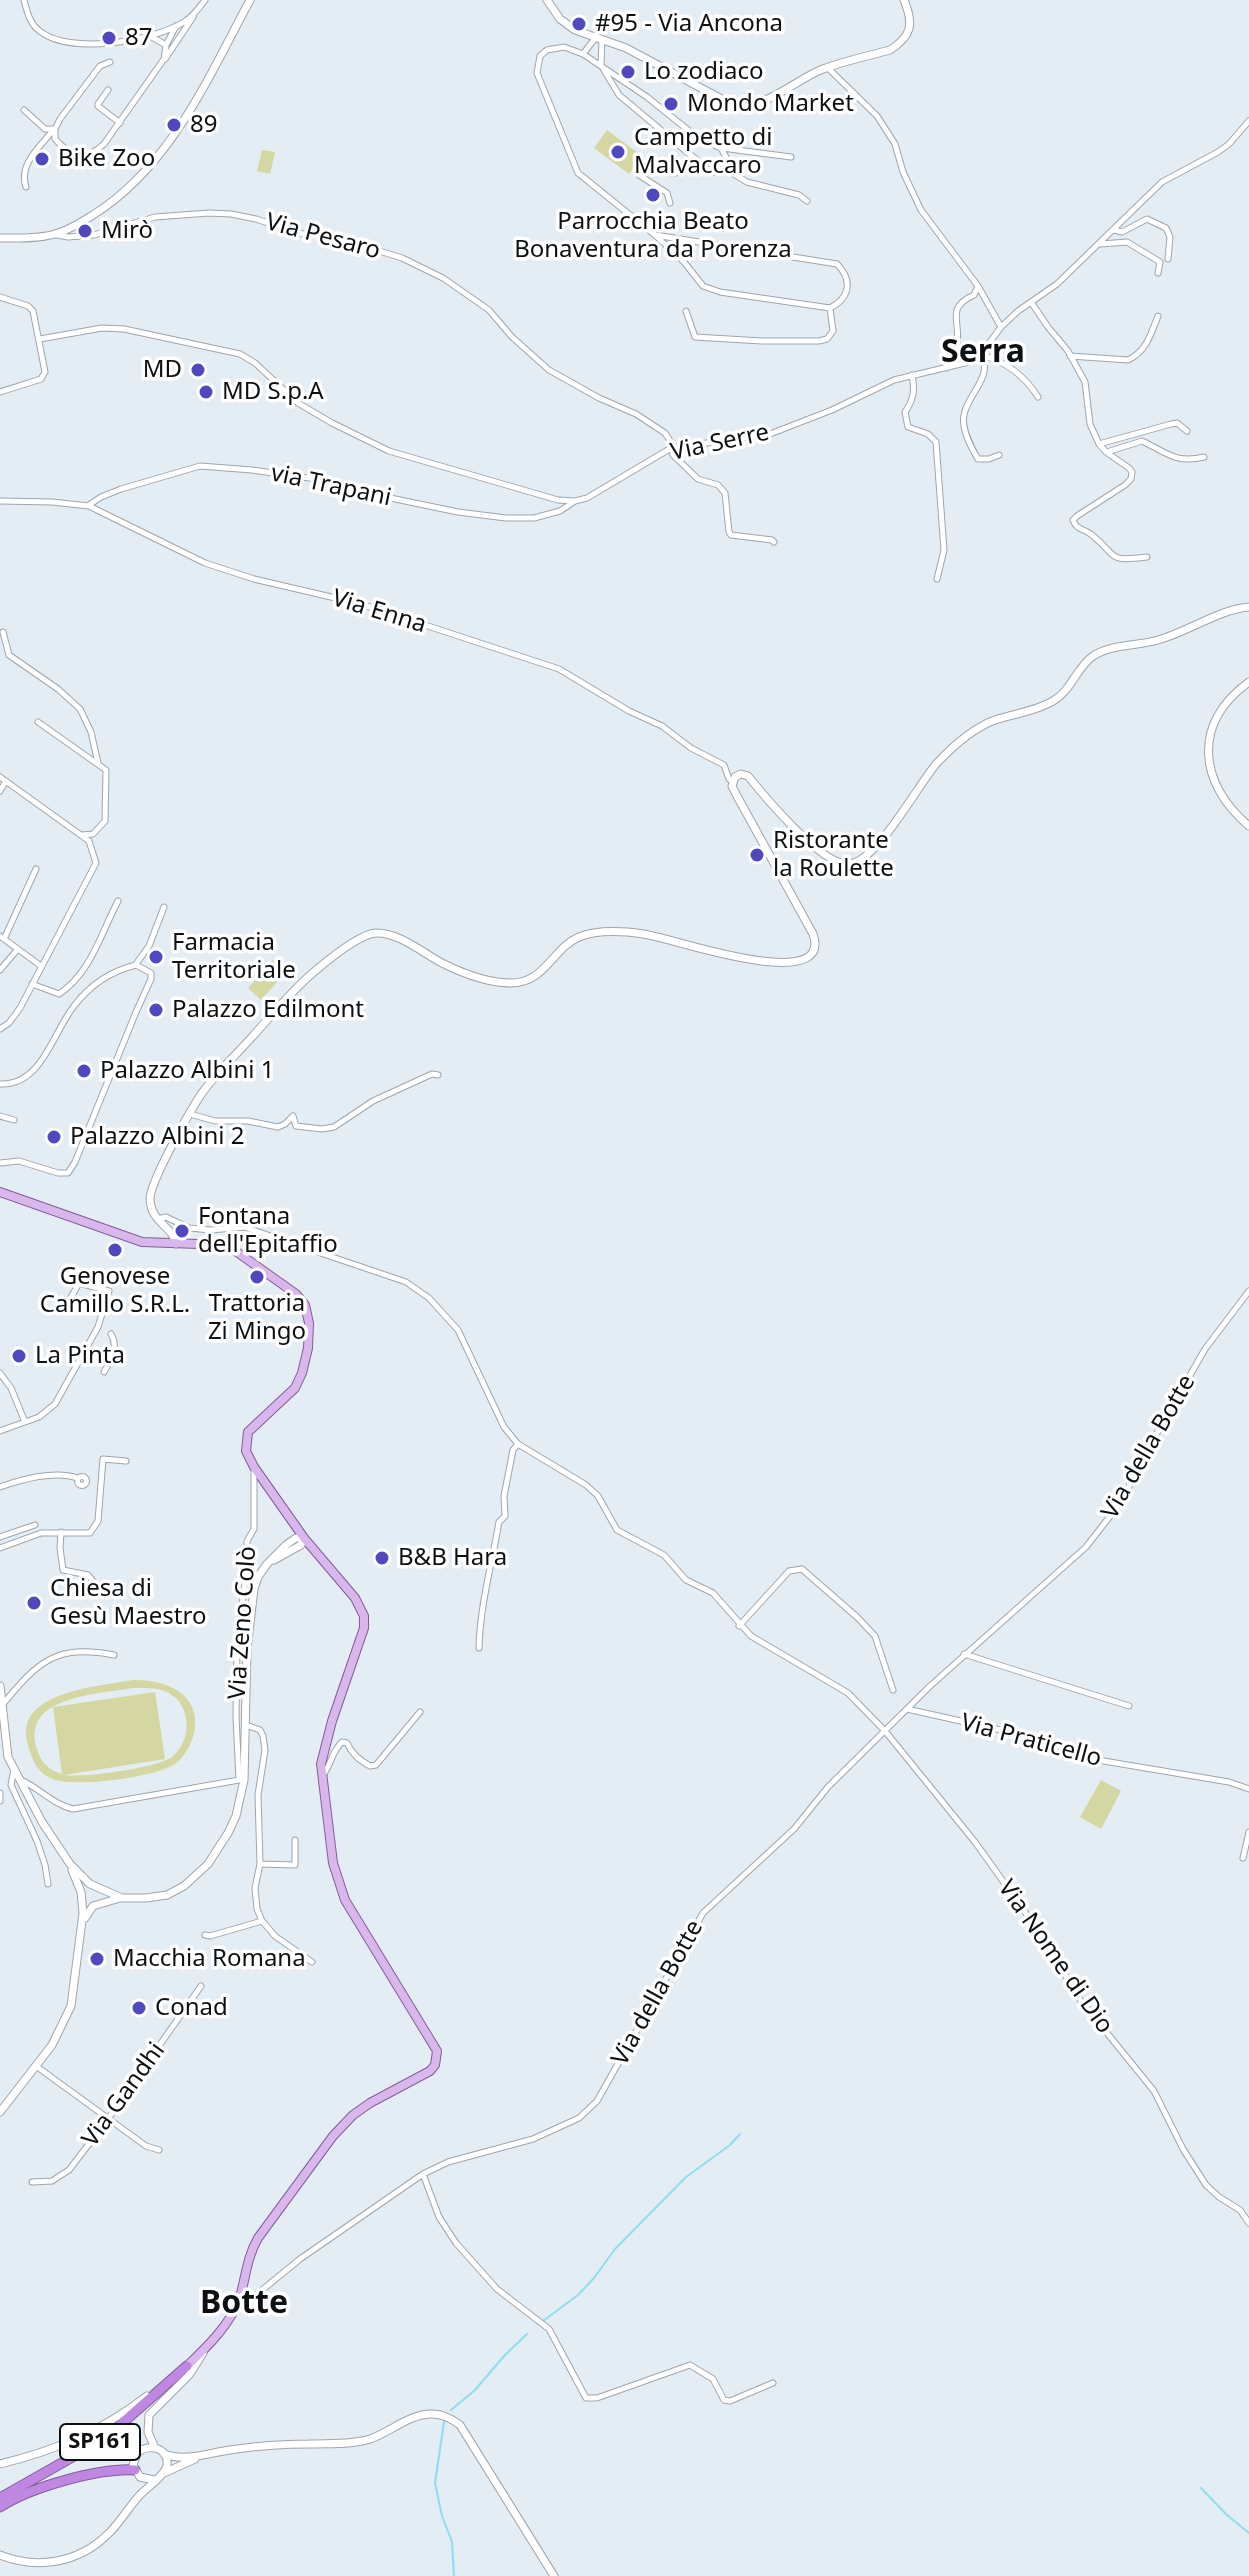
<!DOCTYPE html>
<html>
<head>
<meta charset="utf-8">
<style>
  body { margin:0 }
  canvas { display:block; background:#e4ecf4 }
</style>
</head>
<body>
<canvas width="1249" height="2576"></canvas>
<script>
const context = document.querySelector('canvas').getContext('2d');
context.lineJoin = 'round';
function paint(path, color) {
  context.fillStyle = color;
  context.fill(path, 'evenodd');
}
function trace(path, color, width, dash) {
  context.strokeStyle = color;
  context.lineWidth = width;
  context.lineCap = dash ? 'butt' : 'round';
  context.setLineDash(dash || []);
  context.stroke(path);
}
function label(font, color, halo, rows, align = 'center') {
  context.font = font + ' "Noto Sans",sans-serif';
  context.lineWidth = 7;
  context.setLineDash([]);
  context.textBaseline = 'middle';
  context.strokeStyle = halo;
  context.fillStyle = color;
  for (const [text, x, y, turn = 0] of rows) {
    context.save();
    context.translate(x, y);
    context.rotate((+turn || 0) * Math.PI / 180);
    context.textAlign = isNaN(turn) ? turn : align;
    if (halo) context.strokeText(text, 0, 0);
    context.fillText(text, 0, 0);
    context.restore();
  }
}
paint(new Path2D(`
  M607,130l35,26 -13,18 -35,-26z
  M262,150l13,2 -5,22 -13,-3z
  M273,960l13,12 -25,28 -13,-12z
  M132,1680c30,-1 67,11 63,48 -2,13 -9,28 -20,36 -19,13 -104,25 -125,14 -14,-7 -18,-19 -22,-33 -16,-54 71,-58 104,-65zM133,1688c12,0 25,-1 36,5 23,13 23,48 3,64 -14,11 -90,21 -108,18l101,-16 -10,-67 -102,15 9,67c-13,-4 -21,-11 -25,-25 -17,-53 62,-55 96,-61z
  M1101,1780l20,11 -20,38 -21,-12z`), '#d4d7a1');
trace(new Path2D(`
  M543,2321l35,-26 16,-17 21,-29 71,-72 44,-32 10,-11
  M451,2410l24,-20 30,-35 22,-21
  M444,2422l-9,61 7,33 10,26 2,34
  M1201,2488l26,27 22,18`), '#8ddef0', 2);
const street = new Path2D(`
  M24,0c3,12 6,25 17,32 31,23 112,9 143,-10 9,-5 15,-14 21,-22
  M150,36l16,9
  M583,54l13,-17
  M165,59l28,-42
  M110,62l-10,4 -40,53 -5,10v10c18,19 28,24 49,5l60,-85 2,-14 10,-19
  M601,66l1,-27
  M828,68l49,48 18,28 8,28 18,38 57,76 -4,9c-29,13 -13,26 -17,49 -2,8 -8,17 -11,24
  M604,70l15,25 92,77 10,1 6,-3 20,12 52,13 8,6
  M108,90l-10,14v2l22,17
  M24,110l21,19h9
  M722,148l69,9
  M26,187c-8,-23 15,-41 28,-58
  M670,203l-3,-10 -28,-18 1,-8 9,-3c25,10 24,16 47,-5
  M1114,230l8,2 25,-13 19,9 4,9 -2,22
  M57,235l11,2 26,-2 61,-18 54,-4 22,1 25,5 46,15 16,-2 84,26 41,20 46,32 23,27 37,33 50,28 37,16 29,19 4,6 4,16 25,24 20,6 7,8 4,39 2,3 41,5 2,2
  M655,235l182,29c16,16 13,34 -7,44l-110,-16 -17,-6 -19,-24 -29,-27 -77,-62 -41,-100 3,-17 7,-6 17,-3 19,7 64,43 51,41 23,10 7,13 -1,9
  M1101,244l26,-2 33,20 -2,11
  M978,286l23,41
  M0,297l28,9 5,5 12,61 -4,7 -41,13
  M1031,302l17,25 20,24 17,31 5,42 9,20 72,-20 6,-1 10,8
  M686,311l9,26 67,4h57l8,-2 6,-8 -3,-23
  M40,339l62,-11 22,1 116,25 15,9 43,40 34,20 57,28 169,49 17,1 12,-3 84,-50 99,-14 62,-24 62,-30 79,-19 6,-4 22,-30 17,-16 39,-27 105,-102 56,-30 11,-8 20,-23
  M981,355c13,21 -14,40 -17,60 -3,13 8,34 14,44h11l10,-4
  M982,355c24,7 43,21 56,42
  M1070,356l58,4c18,-8 23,-26 30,-44
  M912,375c3,15 2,24 -7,37l3,15 20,7 8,8 8,108 -7,29
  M1099,444l7,8 23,16 3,4 -1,7 -6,6 -48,31 -4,4c4,11 11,8 19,15 27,22 14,27 55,22
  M1107,452l35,-11c24,11 33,23 62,16
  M0,501l52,1 37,4 116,57 49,16 107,25 198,65 70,42 33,15 29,22 33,17 5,14 3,2
  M89,505l12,-8 20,-8 79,-23 52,4 71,10 53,15 82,17 48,6h28l26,-7 15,-10
  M3,632l6,23 49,34 22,20 11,23 7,31
  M38,722l68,48 -1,51 -12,13 -11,1
  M0,777l89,64 7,22 -76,145 -11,15 -9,6
  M0,791l6,-10
  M0,936l41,30
  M4,939l32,-70
  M136,964l13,-18 15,-39
  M0,970l17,-20
  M32,984l27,10c32,-21 42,-61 59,-93
  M0,1084c42,2 53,-52 74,-78 16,-21 37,-35 62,-41l15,8v6l-15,33 -61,150 -7,11h-10l-39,-12 -19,2
  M190,1114l25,7h33l30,6 7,-3 8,-8 3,10 26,3 12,-2 39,-26 59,-27 6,1
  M0,1116l14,4
  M157,1219l9,-2 23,11 22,2 33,-3 162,55 23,16 29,32 46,97 14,17 68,41 12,11 19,34 47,25 22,25 27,13 38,43 97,57 37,38 90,111 60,84 46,75 73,90 29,58 23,36 13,12 21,13 9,13
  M104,1372c7,-13 15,-25 7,-38
  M0,1373l11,15 14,34 14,-5 16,-13 43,-77 11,-36 -30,-8 -14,25
  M0,1431l25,-9
  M77.5 1481a4.5 4.5 0 1 1 9 0a4.5 4.5 0 1 1-9 0Z
  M0,1487c23,-8 54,-17 78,-9
  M61,1532l-1,16 3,22 25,5 5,6
  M0,1537l35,-12
  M0,1548l41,-15h49l8,-12 5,-62 23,2
  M739,1626l50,-55 13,-2 55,48 18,19 18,54
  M479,1648c1,-43 13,-84 20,-126l6,-6 -1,-20 9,-46 5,-6
  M964,1654l165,52
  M3,1704c35,-42 52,-60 111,-49
  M907,1709l107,24 42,20 173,29 20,7
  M246,1725l14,5 3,6 2,14 -7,45 2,69 -5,24 2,21 5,12 13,15 37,26
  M14,1769l-3,16 26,56 8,24 3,19
  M323,1775c8,-10 9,-24 19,-33l5,1c5,11 12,17 23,23l6,-1 44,-53
  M21,1780c18,8 33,25 52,29l166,-29
  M239,1780l-3,-64 1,-69 8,-66 2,-40 7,-12v-61
  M0,1793v8
  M1243,1858l6,-26
  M260,1864l35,1v-25
  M205,1935l5,1 52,-15
  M36,2066l110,80 13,4
  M423,2174l16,43 17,26 41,46 52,40 37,69h11l93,-33 23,14 11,21 6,1 43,-18
  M32,2182l20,-1 17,-11 39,-51 93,-133
  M239,2302l9,-1 8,-6 44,-36 123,-85 25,-12 85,-23 46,-21 18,-17 106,-188 91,-84 34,-42 101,-100 157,-140 35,-45 28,-55 56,-98 44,-58`);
const secondary = new Path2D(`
  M547,0l13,19 15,11 51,18 105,56c33,8 63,-24 92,-35 21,-8 45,-13 67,-19 22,-14 24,-26 14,-50
  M0,238c17,0 38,1 55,-4 13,-3 26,-12 38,-19 78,-49 115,-137 157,-215
  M1249,682c-57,41 -51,101 0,144
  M176,1244c-3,-18 -25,-21 -26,-45 0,-17 39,-86 50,-103 14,-21 35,-40 52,-59 20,-22 40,-47 63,-66 13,-11 45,-37 61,-38 22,-1 47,20 66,30 20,10 45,20 69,20 34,0 42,-35 68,-46 14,-6 33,-6 48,-5 10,1 20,2 30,5 22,4 177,57 156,-3l-76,-138 -5,-10 3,-9 6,-3 7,2c17,21 71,86 98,88 29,3 72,-80 91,-101 16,-17 36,-35 58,-43 19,-6 41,-9 58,-19 19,-11 23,-33 40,-45 18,-12 45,-10 65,-16 30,-8 59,-30 91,-33
  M274,1560l27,-15 3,-7
  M0,1686l8,71 34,65 28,42 20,20 32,14h24l21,-3 17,-9 24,-22 20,-31 8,-17 8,-36 3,-131 7,-60 4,-12 9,-13 19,-19 10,-7h8
  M85,1918l8,-12 27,-8
  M0,2112l52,-67 19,-39 12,-93 -2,-21 -9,-22
  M155,2448l-7,-16 1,-17 40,-40 14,-22
  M164,2454c21,8 44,-1 66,-4 26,-4 53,-6 79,-6 20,-1 42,1 61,-5 21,-7 40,-26 63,-25 10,0 19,5 27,11l94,151
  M0,2464c57,-14 100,-32 147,-68
  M164,2473l31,-14
  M0,2555c37,15 79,8 108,-21 12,-11 20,-26 31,-38 7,-8 27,-21 28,-31 2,-18 -19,-22 -30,-12l-4,12 7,12 14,3`);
const primary = new Path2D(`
  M0,1192l142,50 85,3 69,49 9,11 4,18 -1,25 -6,25 -7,15 -47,44 -2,19 8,16 50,71 51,60 9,18v12l-32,93 -11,43 12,99 12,37 92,151 -2,14 -5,6 -60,32 -17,12 -20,21 -75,102c-11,19 -12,38 -18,59 -9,27 -33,50 -53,69`);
const highway = new Path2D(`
  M0,2498l104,-59 83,-73
  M0,2507c31,-20 98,-39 135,-37`);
trace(street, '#9ea6ad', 7);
trace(secondary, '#9ea6ad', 9);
trace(primary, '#815d99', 10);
trace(highway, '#815d99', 11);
trace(street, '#fff', 5);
trace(secondary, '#fff', 7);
trace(primary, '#d9b7ed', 8);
trace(highway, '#bf87e1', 9);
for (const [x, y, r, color] of [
  [579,24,8,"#4f48bf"],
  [109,38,8,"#4f48bf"],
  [628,72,8,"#4f48bf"],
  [671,104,8,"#4f48bf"],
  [174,125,8,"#4f48bf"],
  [618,152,8,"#4f48bf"],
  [42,159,8,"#4f48bf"],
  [653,195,8,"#4f48bf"],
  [85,231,8,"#4f48bf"],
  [198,370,8,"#4f48bf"],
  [206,392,8,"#4f48bf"],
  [757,855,8,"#4f48bf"],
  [156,957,8,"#4f48bf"],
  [156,1010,8,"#4f48bf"],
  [84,1071,8,"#4f48bf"],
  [54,1137,8,"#4f48bf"],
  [182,1231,8,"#4f48bf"],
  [115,1250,8,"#4f48bf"],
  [257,1277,8,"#4f48bf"],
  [19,1356,8,"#4f48bf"],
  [382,1558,8,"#4f48bf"],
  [34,1603,8,"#4f48bf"],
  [97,1959,8,"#4f48bf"],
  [139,2008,8,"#4f48bf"]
]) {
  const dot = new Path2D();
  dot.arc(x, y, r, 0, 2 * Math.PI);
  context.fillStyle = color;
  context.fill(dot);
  trace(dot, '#fff', 3);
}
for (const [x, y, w] of [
  [100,2442,80]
]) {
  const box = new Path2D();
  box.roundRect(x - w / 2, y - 18, w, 36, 6);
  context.fillStyle = '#fff';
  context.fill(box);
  trace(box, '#0d1013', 2);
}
label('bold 22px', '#0d1013', null, [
  ["SP161",100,2442]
]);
label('24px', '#0d1013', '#fff', [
  ["#95 - Via Ancona",595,24],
  ["87",125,38],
  ["Lo zodiaco",644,72],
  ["Mondo Market",687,104],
  ["89",190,125],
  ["Campetto di",634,138],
  ["Malvaccaro",634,166],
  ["Bike Zoo",58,159],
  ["Parrocchia Beato",653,222,"center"],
  ["Bonaventura da Porenza",653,250,"center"],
  ["Mirò",101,231],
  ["MD",182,370,"right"],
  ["MD S.p.A",222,392],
  ["Ristorante",773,841],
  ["la Roulette",773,869],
  ["Farmacia",172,943],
  ["Territoriale",172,971],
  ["Palazzo Edilmont",172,1010],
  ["Palazzo Albini 1",100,1071],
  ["Palazzo Albini 2",70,1137],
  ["Fontana",198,1217],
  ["dell'Epitaffio",198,1245],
  ["Genovese",115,1277,"center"],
  ["Camillo S.R.L.",115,1305,"center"],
  ["Trattoria",257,1304,"center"],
  ["Zi Mingo",257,1332,"center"],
  ["La Pinta",35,1356],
  ["B&B Hara",398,1558],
  ["Chiesa di",50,1589],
  ["Gesù Maestro",50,1617],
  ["Macchia Romana",113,1959],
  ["Conad",155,2008]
], 'left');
label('24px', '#0d1013', '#fff', [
  ["Via Pesaro",323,237,15],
  ["Via Serre",720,443,-12],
  ["via Trapani",331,486,12],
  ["Via Enna",379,612,17],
  ["Via della Botte",1149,1447,-60],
  ["Via Zeno Colò",243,1623,-86],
  ["Via Praticello",1031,1741,15],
  ["Via Nome di Dio",1055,1957,55],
  ["Via della Botte",658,1993,-61],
  ["Via Gandhi",124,2095,-54]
]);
label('bold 32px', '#0d1013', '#fff', [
  ["Serra",983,353],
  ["Botte",244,2304]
]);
</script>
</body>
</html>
